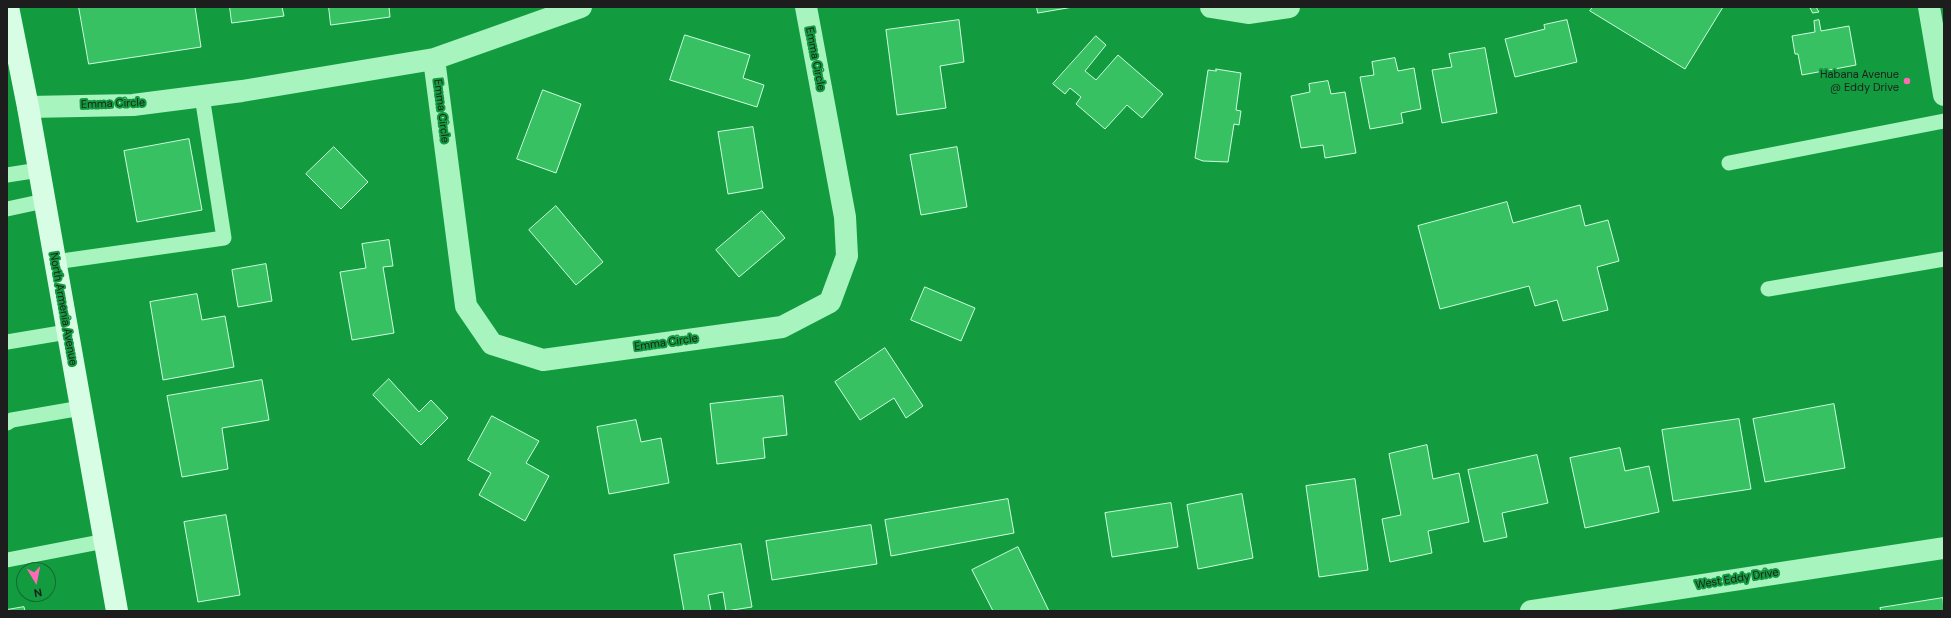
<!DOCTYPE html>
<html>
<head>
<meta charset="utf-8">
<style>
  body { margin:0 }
  #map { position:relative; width:1951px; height:618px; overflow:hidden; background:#139b40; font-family:"DM Sans",sans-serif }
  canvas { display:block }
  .frame { position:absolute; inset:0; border:8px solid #1d1d1d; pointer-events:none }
  .north { position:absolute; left:16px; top:562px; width:40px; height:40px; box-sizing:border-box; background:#139b40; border:1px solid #176932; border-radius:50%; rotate:170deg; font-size:11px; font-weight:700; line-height:16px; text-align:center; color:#1d1d1d }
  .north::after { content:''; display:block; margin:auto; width:14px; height:18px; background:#ff6ab7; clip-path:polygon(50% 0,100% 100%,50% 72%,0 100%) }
</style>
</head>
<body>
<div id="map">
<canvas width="1951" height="618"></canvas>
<div class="frame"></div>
<div class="north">N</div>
</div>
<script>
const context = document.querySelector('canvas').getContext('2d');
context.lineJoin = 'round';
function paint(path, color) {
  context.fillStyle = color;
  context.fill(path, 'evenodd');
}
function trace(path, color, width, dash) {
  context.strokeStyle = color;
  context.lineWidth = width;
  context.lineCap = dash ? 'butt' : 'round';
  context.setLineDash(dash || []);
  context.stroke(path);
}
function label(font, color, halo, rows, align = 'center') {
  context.font = font + ' "DM Sans",sans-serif';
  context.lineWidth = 4;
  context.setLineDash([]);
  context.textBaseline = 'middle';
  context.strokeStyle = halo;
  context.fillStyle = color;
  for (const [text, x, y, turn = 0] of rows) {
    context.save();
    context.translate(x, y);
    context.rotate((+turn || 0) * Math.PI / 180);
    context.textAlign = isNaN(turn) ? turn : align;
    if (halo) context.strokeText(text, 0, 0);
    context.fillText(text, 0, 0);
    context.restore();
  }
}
const building = new Path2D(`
  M79,7h116l6,40 -112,17z
  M230,7h52l2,9 -52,7z
  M329,7h60l1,10 -59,8z
  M1037,7h36l-35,6z
  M1593,7h130l-38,62 -95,-58z
  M1810,7h6l3,5 -6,1z
  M959,20l5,42 -24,4 6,42 -49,7 -11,-85z
  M1567,20l10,42 -62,15 -10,-38 40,-10 -1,-4z
  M1819,20l2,11 28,-5 7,39 -54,10 -4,-21h-3l-3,-18 23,-4 -1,-11z
  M685,35l65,20 -7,23 21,7 -7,22 -87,-27z
  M1096,36l10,9 -21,26 11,9 22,-25 45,39 -21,24 -15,-13 -22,24 -29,-25 5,-7 -11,-9 -5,6 -12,-10z
  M1485,48l12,65 -55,10 -10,-53 20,-3 -3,-13z
  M1395,58l3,13 16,-3 7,41 -20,4 2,10 -33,6 -10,-52 14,-2 -2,-13z
  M1216,69l25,4 -5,37 5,1 -2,14 -5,-1 -6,38 -25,-1 -8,-3 13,-88 8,1z
  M1328,81l3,13 14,-2 11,61 -31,5 -2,-13 -22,3 -10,-52 19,-4 -1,-8z
  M543,90l38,14 -25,69 -39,-14z
  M753,127l10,61 -35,6 -10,-62z
  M189,139l13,71 -65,12 -13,-71z
  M334,147l34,35 -27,27 -35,-35z
  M957,147l10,60 -46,8 -11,-60z
  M1507,202l6,21 67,-18 5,21 23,-6 11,41 -22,6 11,43 -45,11 -6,-21 -22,6 -6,-20 -89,23 -22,-83z
  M556,206l47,56 -27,23 -47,-55z
  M762,211l23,27 -46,39 -23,-27z
  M389,240l4,26 -10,1 11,66 -42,7 -12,-68 26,-4 -4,-24z
  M266,264l6,37 -34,6 -6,-37z
  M925,287l50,21 -14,33 -50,-21z
  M197,294l5,26 23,-4 9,51 -71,13 -13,-78z
  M885,348l38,58 -17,12 -12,-20 -34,22 -25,-38z
  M389,379l30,33 12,-12 17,18 -27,27 -48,-50z
  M262,380l7,40 -47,8 6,41 -46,8 -15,-81z
  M783,396l4,39 -24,3 2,20 -48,6 -7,-60z
  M1834,404l11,64 -80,14 -12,-63z
  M492,416l47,25 -13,22 23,13 -24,45 -46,-26 12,-22 -23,-13z
  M1739,419l12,70 -78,12 -11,-71z
  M636,420l5,22 20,-4 8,45 -60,11 -12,-67z
  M1427,445l6,34 26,-6 10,49 -41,9 4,22 -42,9 -8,-43 19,-4 -12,-61z
  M1620,448l5,23 24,-5 10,46 -74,16 -15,-70z
  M1537,455l11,48 -46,10 5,24 -23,5 -16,-72z
  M1355,479l13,91 -49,7 -13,-91z
  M1242,494l11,64 -55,11 -11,-64z
  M1008,499l6,34 -123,23 -6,-36z
  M1171,503l7,44 -66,10 -7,-44z
  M226,515l14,80 -42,7 -14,-80z
  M871,525l6,39 -105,16 -6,-39z
  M741,544l11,63 -26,4 -3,-19 -15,3 3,16h-27l-10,-56z
  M1018,547l31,64h-56l-21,-41z
  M1943,598l1,13h-63l-1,-3z
  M24,607l1,4h-18v-1z`);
paint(building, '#37c163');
trace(building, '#cffdde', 1);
trace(new Path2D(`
  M1729,163l215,-42
  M7,175l32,-5
  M7,209l37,-8
  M55,262l169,-24 -22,-142
  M1768,289l176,-30
  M7,342l60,-10
  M7,423l5,-3 69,-12
  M7,560l98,-19`), '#a7f4bf', 15);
trace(new Path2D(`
  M581,7l-147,52 32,247 26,38 51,16 239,-33 48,-25 17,-46 -2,-39 -39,-210
  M1211,7l37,6 41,-6
  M28,107l105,-2 109,-14 192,-32
  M1531,611l413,-63`), '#a7f4bf', 22);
trace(new Path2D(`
  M1929,7l15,88`), '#a7f4bf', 22);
trace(new Path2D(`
  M8,7l20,100 89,504`), '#d7fde4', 22);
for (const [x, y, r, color] of [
  [1907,81,4,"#ff6ab7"]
]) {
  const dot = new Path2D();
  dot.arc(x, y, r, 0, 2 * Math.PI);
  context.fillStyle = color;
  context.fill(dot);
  trace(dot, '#139b40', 1.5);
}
label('11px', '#1d1d1d', '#139b40', [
  ["Emma Circle",815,59,79],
  ["Emma Circle",113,104,-2],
  ["Emma Circle",441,111,83],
  ["North Armenia Avenue",63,309,80],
  ["Emma Circle",666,343,-8],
  ["West Eddy Drive",1737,579,-9]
]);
label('11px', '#1d1d1d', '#139b40', [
  ["Habana Avenue",1899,75],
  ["@ Eddy Drive",1899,88]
], 'right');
</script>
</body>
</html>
